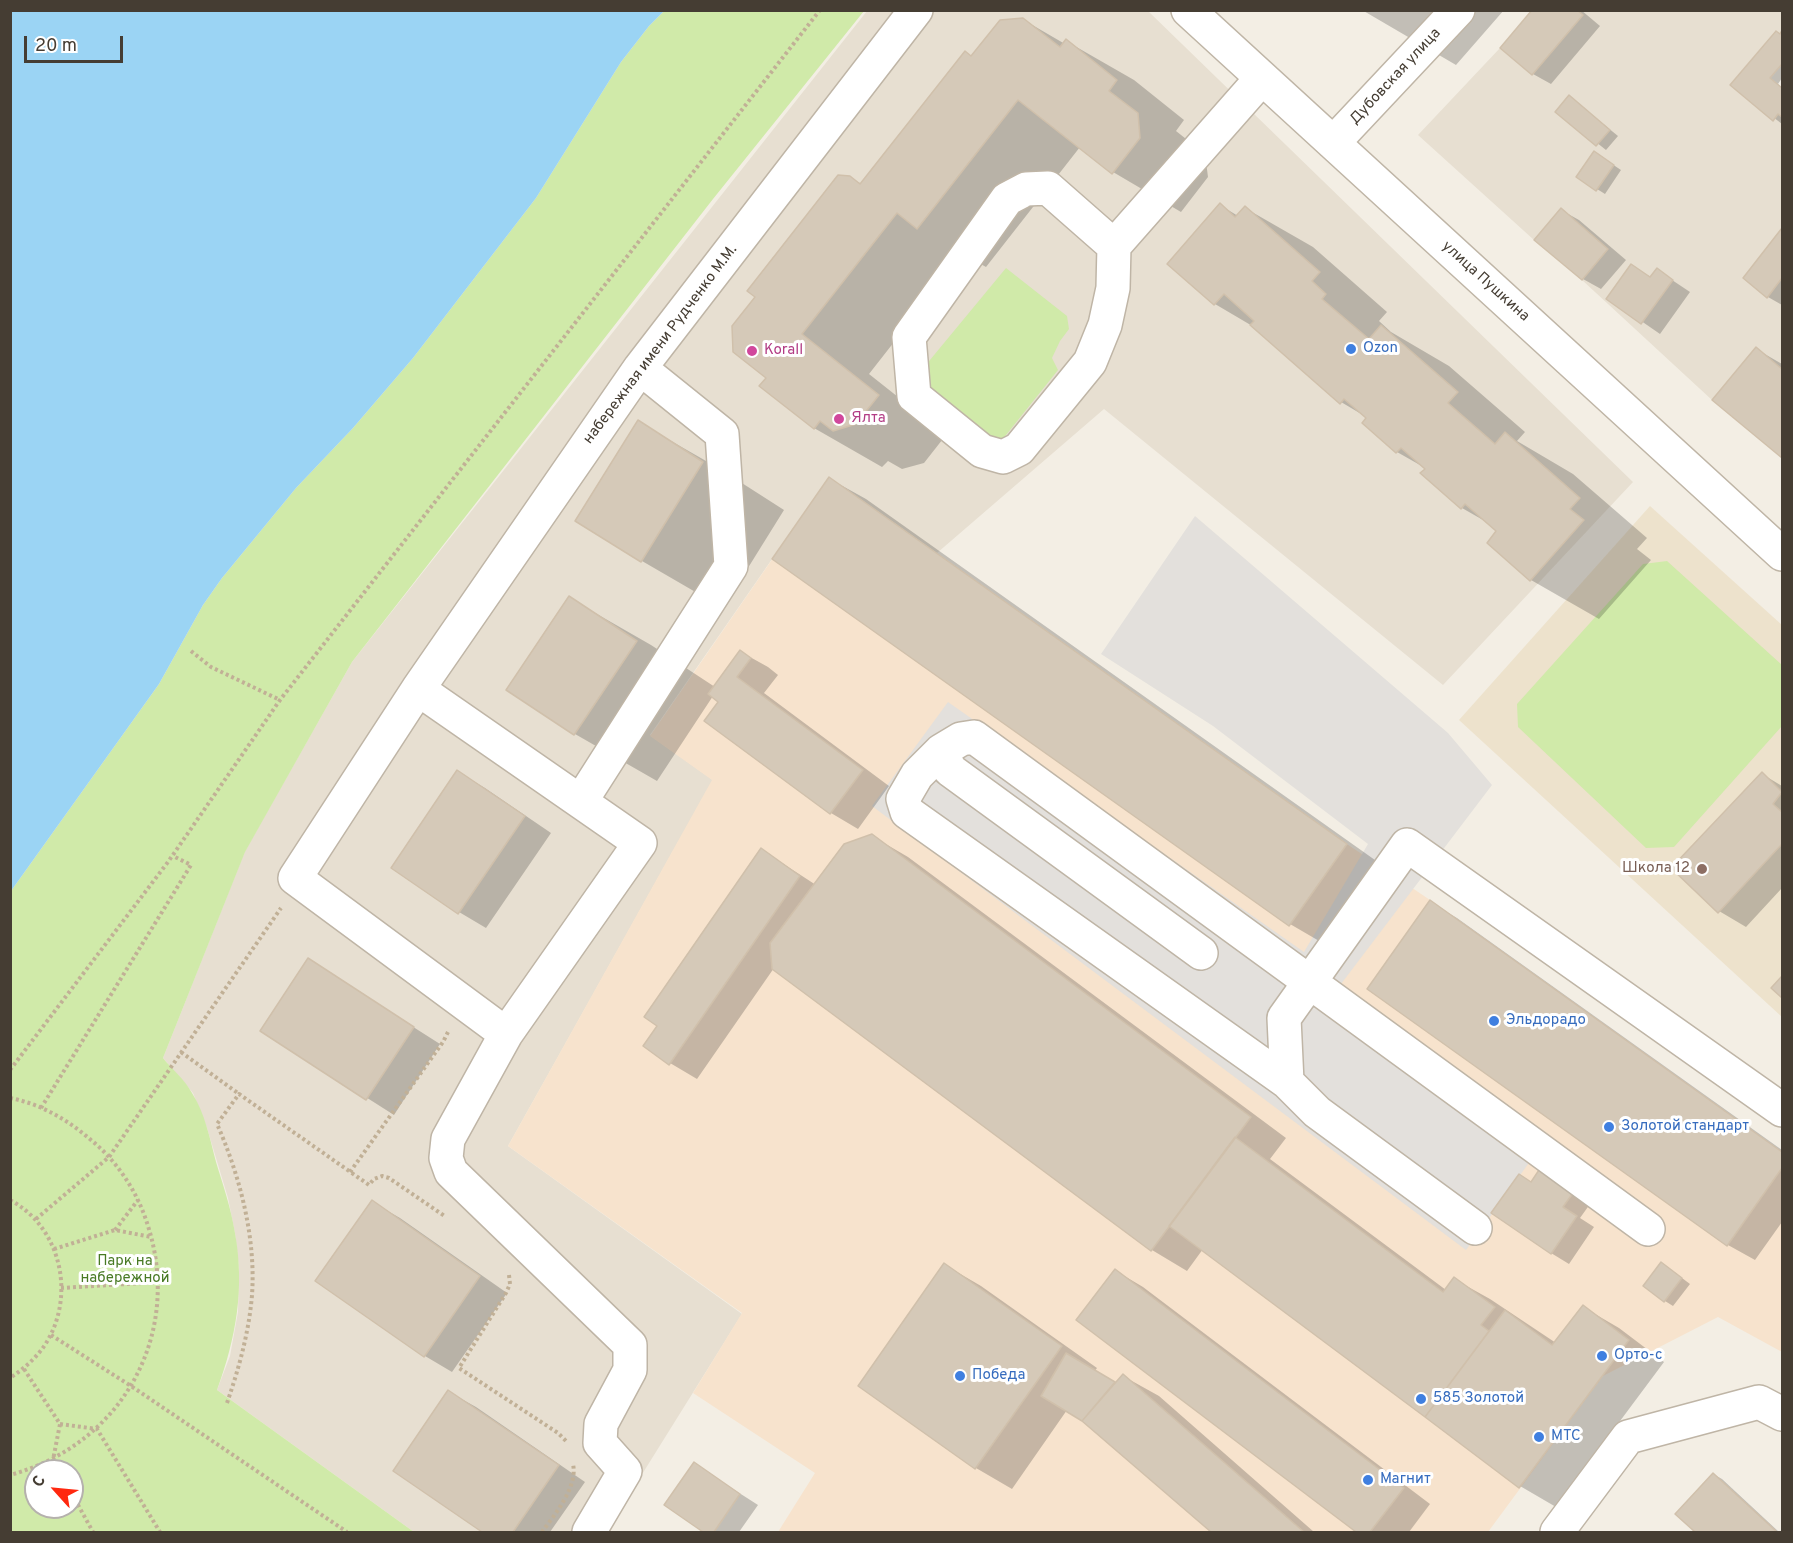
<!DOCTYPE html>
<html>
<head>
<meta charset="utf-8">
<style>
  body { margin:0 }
  #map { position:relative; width:1793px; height:1543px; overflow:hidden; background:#f3eee4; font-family:Overpass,sans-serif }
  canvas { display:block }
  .frame { position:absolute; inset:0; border:12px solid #453d33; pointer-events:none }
  .north { position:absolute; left:24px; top:1459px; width:60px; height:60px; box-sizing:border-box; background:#fff; border:2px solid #b5b1ad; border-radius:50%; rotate:297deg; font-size:16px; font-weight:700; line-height:24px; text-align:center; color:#453d33 }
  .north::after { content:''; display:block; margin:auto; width:21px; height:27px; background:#ff280f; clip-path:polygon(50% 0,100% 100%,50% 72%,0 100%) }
  .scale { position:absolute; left:24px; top:36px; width:99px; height:27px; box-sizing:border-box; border:3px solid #453d33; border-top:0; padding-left:8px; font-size:18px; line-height:21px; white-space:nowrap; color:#453d33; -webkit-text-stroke:4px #fff; paint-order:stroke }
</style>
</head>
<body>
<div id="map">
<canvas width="1793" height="1543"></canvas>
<div class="frame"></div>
<div class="north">С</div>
<div class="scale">20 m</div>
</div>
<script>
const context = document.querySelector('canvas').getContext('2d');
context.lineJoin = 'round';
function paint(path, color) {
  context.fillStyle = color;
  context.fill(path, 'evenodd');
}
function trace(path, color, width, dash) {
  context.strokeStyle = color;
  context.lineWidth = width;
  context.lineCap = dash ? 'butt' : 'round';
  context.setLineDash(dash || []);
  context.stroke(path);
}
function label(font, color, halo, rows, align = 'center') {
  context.font = font + ' Overpass,sans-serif';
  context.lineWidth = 6;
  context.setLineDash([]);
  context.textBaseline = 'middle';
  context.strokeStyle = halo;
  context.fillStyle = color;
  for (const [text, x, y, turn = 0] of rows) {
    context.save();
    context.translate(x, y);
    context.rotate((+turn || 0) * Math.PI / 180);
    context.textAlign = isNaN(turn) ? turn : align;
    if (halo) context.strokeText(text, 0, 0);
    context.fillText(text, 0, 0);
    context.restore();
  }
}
paint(new Path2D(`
  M867,11h281l485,471 -190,203 -339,-276 -167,144 -108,-76 -179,258 63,45 -205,366 234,168 -136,218h-192l-197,-142 13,-34 8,-44 1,-45 -4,-34 -7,-35 -21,-70 -14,-35 -30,-35 82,-207 107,-189z
  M1532,11h250v19l-2,4 -5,-3 -45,54 42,35 6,-6 4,3v341l-70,-58 -130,-120 -48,-40 -116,-105 82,-87z`), '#e7dfd1');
paint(new Path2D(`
  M829,477l518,367 83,56 352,252v200l-64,-35 -115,59 -115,156h-710l37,-59 -122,-80 49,-80 -234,-167 204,-366 -62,-44z`), '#f7e3cd');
paint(new Path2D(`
  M1650,506l132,119v392l-323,-297z`), '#ede2cc');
paint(new Path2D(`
  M664,11h200l-151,188 -361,463 -107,190 -82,206c9,11 22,22 29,35 13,20 18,46 24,69 7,23 15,46 19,71 10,55 1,105 -18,157l197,142h-403v-641l148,-207 44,-79 19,-27 74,-90 57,-60 60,-70 123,-160 85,-136 28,-36zM36,1471h36v36h-36z
  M1006,268l61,48 2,13 -9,12 -8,17 6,12 -60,75 -74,-54 1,-25z
  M1667,561l115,104v61l-108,121 -28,1 -128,-121 -1,-23 126,-140z`), '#d0eaa9');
paint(new Path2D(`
  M1195,516l253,217 44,52 -151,199 208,151 -83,115 -594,-444 76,-104 356,250 64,-108 -155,-118 -112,-72z`), '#e3e0dc');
paint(new Path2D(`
  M11,10l653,1 -15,15 -28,36 -85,136 -123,160 -60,70 -57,60 -74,90 -19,27 -44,79 -148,207z`), '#9bd4f4');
paint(new Path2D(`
  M1362,10h142l-48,55z
  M1534,10h47l19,16 -49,58 -18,-10z
  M1022,19l43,25 1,-3 68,39 50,40 -8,11 29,23 3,23 -27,35 -68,-40 -33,-25 -94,120 -23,-13 -94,120 77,61 -22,28 -22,6 -14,-8 -6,6 -68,-39 -46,-50 82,-200 12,6 110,-127z
  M1782,33v45l-4,6 4,4v36l-50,-39z
  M1570,97l48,39 -12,14 -49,-39z
  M1603,158l18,12 -16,24 -8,-5z
  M1220,205l18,11 7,-8 68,39 74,65 -8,9 12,11 58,34 76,66 -8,9 56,33 74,64 -10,11 14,11 -52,59 -68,-39 -42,-37 10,-12 -9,-7 -28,-16 -35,-39 -30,-17 -29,-34 -27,-16 -87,-75 -39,-23 -46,-40z
  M1561,210l18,10 47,40 -25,29 -18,-10z
  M1782,231v74l-14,-8 -23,-19z
  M1632,266l20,12 5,-8 33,22 -30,42 -52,-36z
  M1756,349l26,15v92l-68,-56z
  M638,422l82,47 64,41 -61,98 -81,-47z
  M830,479l36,20 516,366 -56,80 -36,-21 -516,-366z
  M569,598l82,47 64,42 26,-35 27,15 10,8 -14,18 125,93 -31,43 -27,-16 -118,-117 -56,85 -82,-47 -66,-44z
  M458,772l27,16 66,45 -65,95 -27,-16z
  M1762,774l20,12v102l-36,39 -27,-16z
  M872,836l36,21 378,281 -16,21 176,131 8,-11 36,20 66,44 27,-36 36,21 45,34 -108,145 -36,-21 -317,-237 -16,22 -35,-21 -378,-282 -77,111 -27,-16 -11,-37 103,-176 54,35z
  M1430,902l27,16 325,232v72l-27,38 -27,-15 -359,-257z
  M308,960l132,84 -46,71 -132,-84z
  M1532,1183h24l34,21 -10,14 14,9 -25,37 -18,-11z
  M372,1202l28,16 107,75 -55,79 -27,-16 -108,-75z
  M945,1265l36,21 116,82 -3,4 22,12 7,-8 36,20 155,136h-101l-128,-111 -18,-11 -55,79 -36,-21 -116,-82z
  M1670,1269l20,15 -17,22 -8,-5z
  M1116,1271l27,16 287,217 -21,28h-50l-281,-212z
  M449,1392l27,15 109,75 -35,50h-65l-90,-61z
  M694,1464l64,41 -19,27h-33l-40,-27z
  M1713,1474l9,5 57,53h-82l-20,-18z`), '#0003');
const building = new Path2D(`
  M1532,10h45l6,5 -51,60 -32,-27z
  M1023,18l37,29 6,-8 51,41 -8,11 29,22 2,25 -28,36 -94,-74 -101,129 -20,-16 -95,121 77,61 -23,29 -23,7 -13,-10 -6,8 -55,-43 7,-8 -33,-26 -1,-26 23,-29 -8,-6 91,-116 12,1 10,8 105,-133 6,5 29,-36z
  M1782,30v34l-12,14 12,10v29l-4,-3 -5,7 -43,-36 46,-54 4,3z
  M1569,95l41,35 -14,16 -41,-34z
  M1594,151l20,14 -18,26 -20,-14z
  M1220,203l15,14 10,-11 75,66 -8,9 14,13 -4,5 47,40 12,-14 77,67 -10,11 47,41 10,-12 75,66 -10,11 14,11 -54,61 -43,-38 9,-12 -31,-27 -4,5 -41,-36 5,-4 -24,-21 -5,5 -34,-30 4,-5 -22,-19 -4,5 -90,-79 4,-4 -30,-27 -10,11 -47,-41z
  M1561,208l47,41 -26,31 -48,-40z
  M1782,228v50l-15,20 -24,-20z
  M1631,264l19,13 7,-9 16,12 -32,44 -35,-25z
  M1756,347l26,22v89l-70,-58z
  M638,420l65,42 -62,100 -66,-41z
  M829,477l518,367 -58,82 -517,-367z
  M569,596l68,45 -63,94 -68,-45z
  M740,650l11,8 -14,19 126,93 -33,44 -126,-93 14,-19 -10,-8z
  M457,770l68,46 -67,98 -67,-46z
  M1762,772l20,20 -9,12 9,8v32l-64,69 -47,-45z
  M872,834l379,283 -100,134 -379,-282 -2,-26 74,-99z
  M761,848l39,28 -131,189 -26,-19 14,-20 -13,-9z
  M1430,900l352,252v16l-55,78 -360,-257z
  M308,958l106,69 -48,73 -106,-69z
  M1782,976v22l-11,-10z
  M1235,1137l208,155 11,-15 41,30 -14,18 8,6 -64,86 -256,-191z
  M1539,1170l34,23 -10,14 14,9 -26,38 -60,-41 28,-39 12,8z
  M372,1200l108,76 -56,81 -109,-76z
  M1661,1262l21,16 -18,24 -21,-16z
  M944,1263l118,83 -87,123 -117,-83z
  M1115,1269l289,219 -34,44h-14l-280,-212z
  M1583,1305l46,35 -110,148 -94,-71 80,-107 47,35z
  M1066,1353l49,29 -33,39 -41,-25z
  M1123,1374l181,158h-93l-129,-111z
  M448,1390l111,75 -46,67h-31l-89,-61z
  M694,1462l46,32 -26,38h-11l-39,-27z
  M1713,1473l64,59h-82l-20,-18z`);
paint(building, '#d5c9b8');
trace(building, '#d0c0ab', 1.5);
const minor = new Path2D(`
  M1188,10l594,544
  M1333,143l125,-133
  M1114,246l-1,42 -8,37 -15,37 -71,87 -16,8 -21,-6 -68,-55 -5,-59 98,-138 19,-10 22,-1 66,58 148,-168
  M418,689l222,154 -134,191
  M941,751l-24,24 -14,24 4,13 380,270
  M581,801l150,-235 -9,-132 -82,-66
  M1201,953l-251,-183 -9,-19 20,-12 13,-2 674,492
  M1475,1228l-158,-116 -30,-30 -3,-64 123,-173 375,265
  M589,1532l36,-61 -25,-28 1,-19 29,-54v-25l-179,-173 -5,-14 2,-19 58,-105 -211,-156 123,-189 222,-321 276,-358
  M1557,1532l71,-95 131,-35 23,12`);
trace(minor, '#bfb5a6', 36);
trace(new Path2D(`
  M191,651l20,16 69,33
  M181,1052l58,42
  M10,1070l158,-208 112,-162 540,-690
  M10,1098c31,6 58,22 81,42 27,22 47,53 57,86 35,110 -27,219 -138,249
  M41,1108l150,-243 -18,-9
  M350,1172l93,-130 5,-10
  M10,1200c49,26 65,90 39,138 -9,17 -23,29 -39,40
  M36,1219l73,-62 172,-249
  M115,1230l23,-30
  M54,1249l61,-19 36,7
  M509,1275l1,9 -4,9 -47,75 99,65 9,9
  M61,1288l98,-6
  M51,1335l80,51 216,146
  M24,1369l36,55 -7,36 6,11
  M227,1403c12,-35 22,-71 25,-108 4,-57 -12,-119 -35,-171l22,-30 130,91 5,-6 8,-3 7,2 57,39
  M60,1424l37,5 63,103
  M72,1494l21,38
  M542,1532c13,-18 36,-45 31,-68`), '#c1b096', 4, [3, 3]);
trace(minor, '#fff', 33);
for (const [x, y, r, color] of [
  [1351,349,6,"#3f7fe0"],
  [752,351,6,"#d1479c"],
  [839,419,6,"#d1479c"],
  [1702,869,6,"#8d6e63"],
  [1494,1021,6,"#3f7fe0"],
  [1609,1127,6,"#3f7fe0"],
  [1602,1356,6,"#3f7fe0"],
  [960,1376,6,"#3f7fe0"],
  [1421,1399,6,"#3f7fe0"],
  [1539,1437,6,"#3f7fe0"],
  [1368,1480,6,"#3f7fe0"]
]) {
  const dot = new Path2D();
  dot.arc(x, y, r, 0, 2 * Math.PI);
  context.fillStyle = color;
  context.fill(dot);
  trace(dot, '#fff', 2);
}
label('15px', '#453d33', '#fff', [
  ["Дубовская улица",1396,77,-47],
  ["улица Пушкина",1485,282,42],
  ["набережная имени Рудченко М.М.",661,345,-53]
]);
label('15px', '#366cbe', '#fff', [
  ["Ozon",1363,349],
  ["Эльдорадо",1506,1021],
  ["Золотой стандарт",1621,1127],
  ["Орто-с",1614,1356],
  ["Победа",972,1376],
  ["585 Золотой",1433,1399],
  ["МТС",1551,1437],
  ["Магнит",1380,1480]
], 'left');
label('15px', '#b23c85', '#fff', [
  ["Korall",764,351],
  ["Ялта",851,419]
], 'left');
label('15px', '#785e54', '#fff', [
  ["Школа 12",1690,869]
], 'right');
label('15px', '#487a24', '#fff', [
  ["Парк на",125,1262],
  ["набережной",125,1279]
]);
</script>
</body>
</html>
